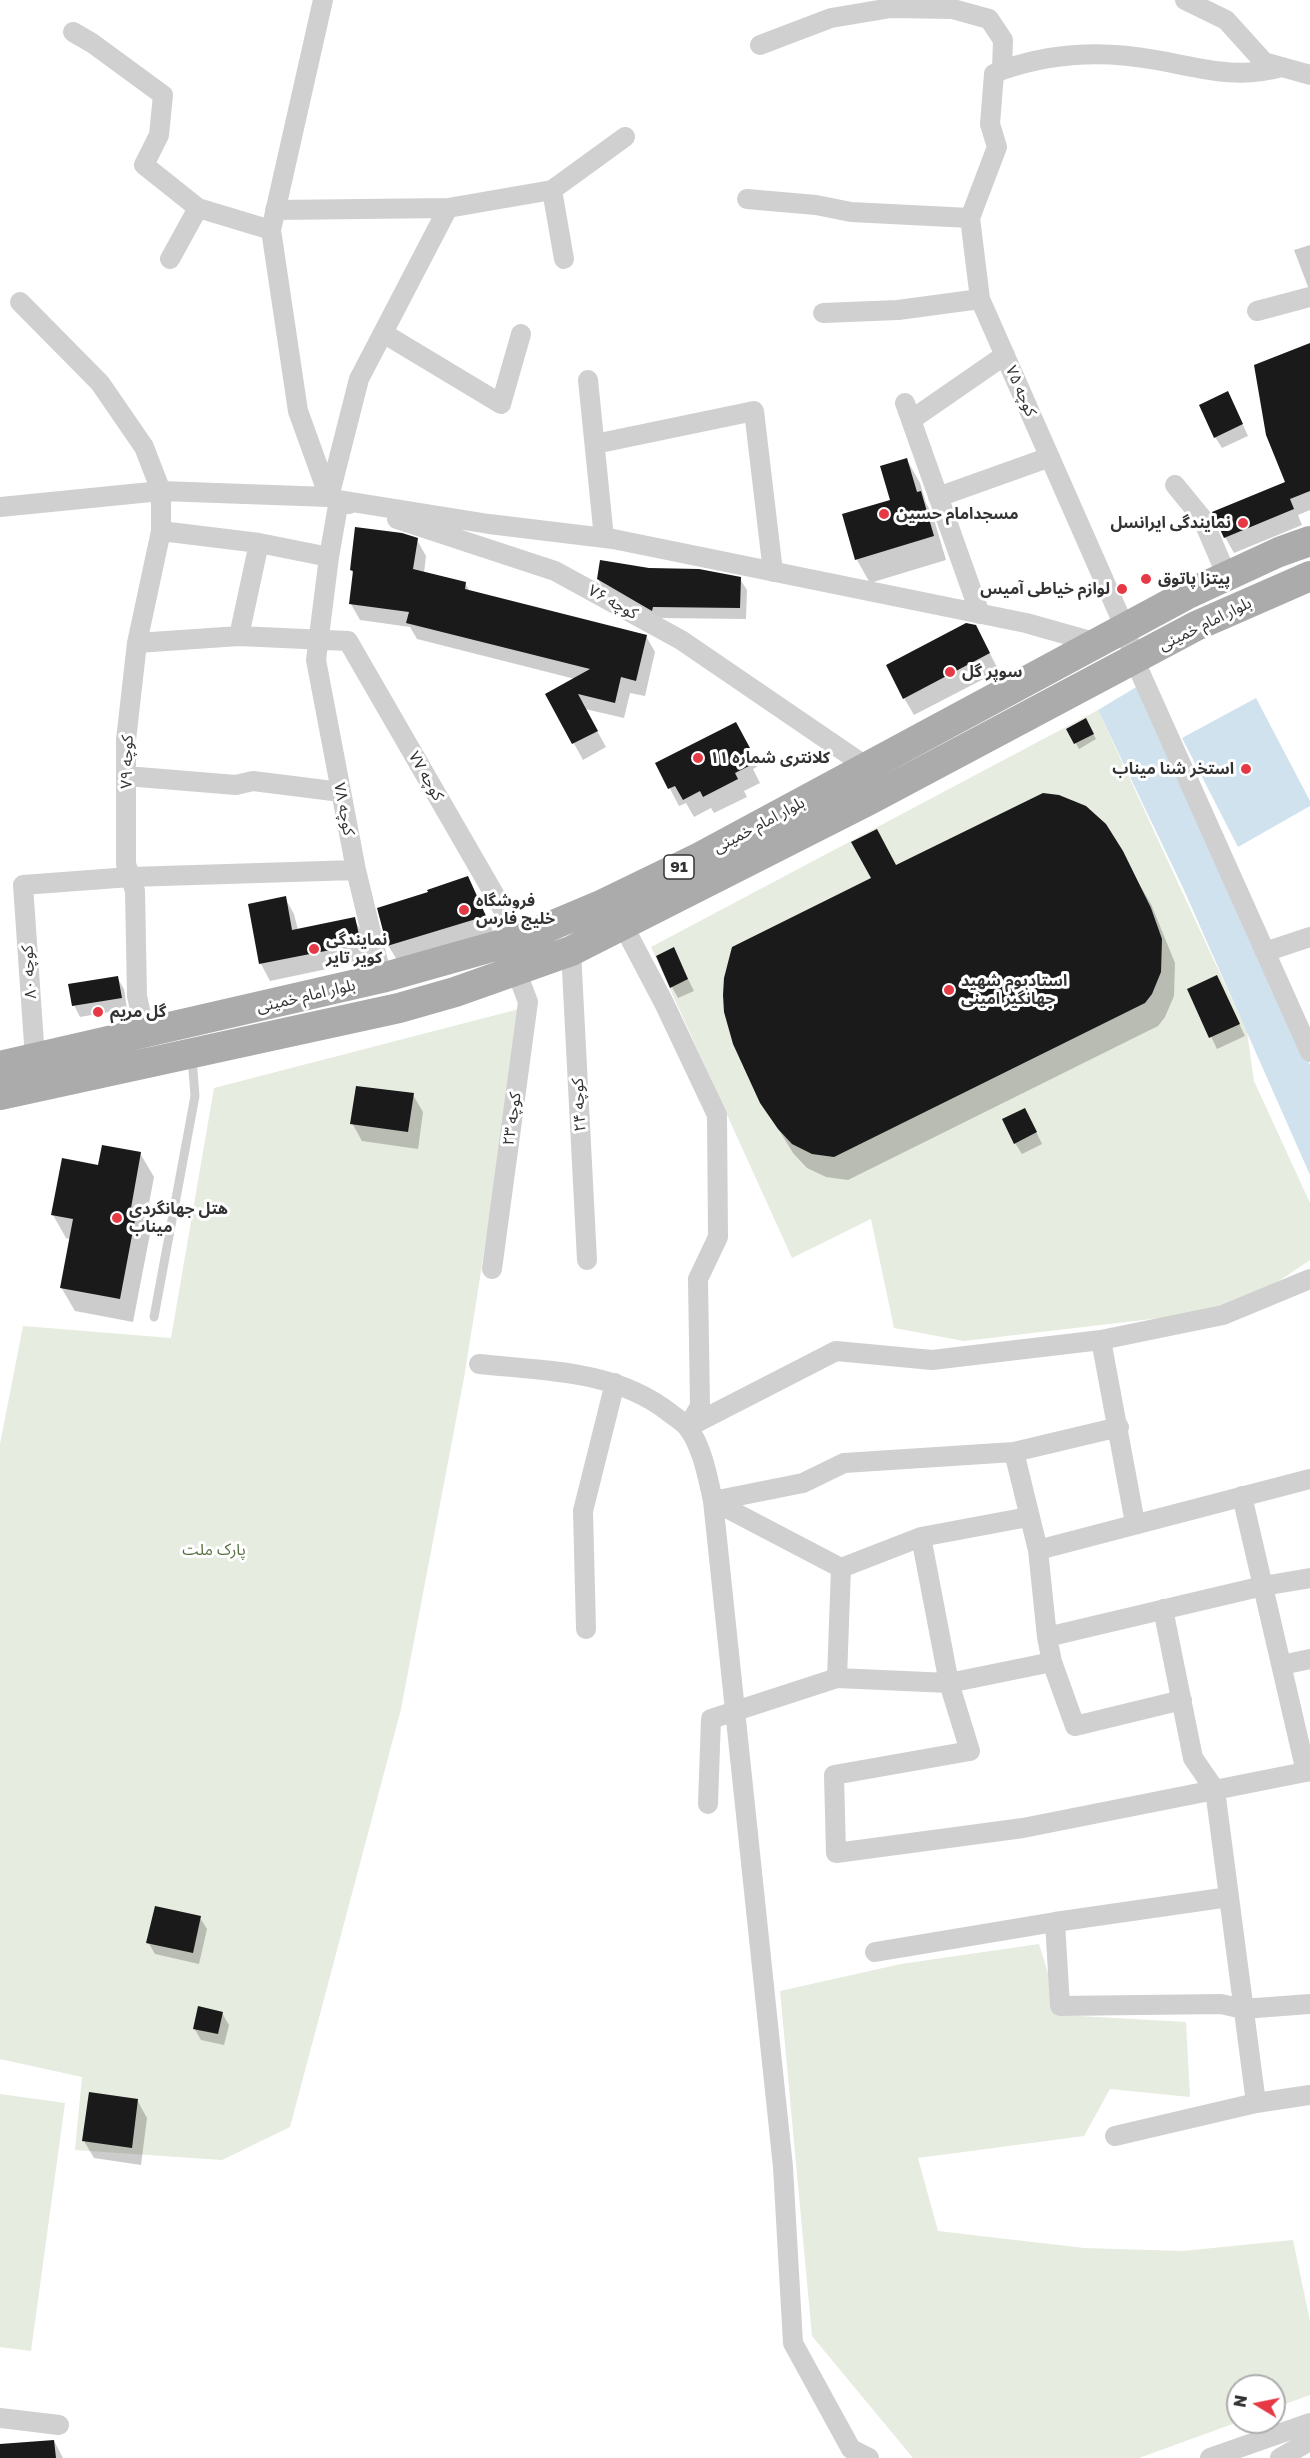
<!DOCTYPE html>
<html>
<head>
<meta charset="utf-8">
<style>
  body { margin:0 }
  #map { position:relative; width:1310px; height:2458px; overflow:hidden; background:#fff; font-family:"Golos Text",sans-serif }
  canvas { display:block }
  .north { position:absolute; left:1226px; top:2374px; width:60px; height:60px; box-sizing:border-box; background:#fff; border:2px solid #adadad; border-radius:50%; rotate:280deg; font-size:16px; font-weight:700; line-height:24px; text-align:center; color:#333 }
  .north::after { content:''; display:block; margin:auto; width:21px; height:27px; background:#e63946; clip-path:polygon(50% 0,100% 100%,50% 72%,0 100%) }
</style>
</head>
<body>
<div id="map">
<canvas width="1310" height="2458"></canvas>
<div class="north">N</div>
</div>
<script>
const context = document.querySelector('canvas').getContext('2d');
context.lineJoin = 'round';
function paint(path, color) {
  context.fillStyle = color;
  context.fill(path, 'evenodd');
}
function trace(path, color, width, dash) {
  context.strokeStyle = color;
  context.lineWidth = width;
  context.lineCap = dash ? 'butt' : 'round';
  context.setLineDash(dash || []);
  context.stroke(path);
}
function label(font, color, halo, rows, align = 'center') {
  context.font = font + ' "Golos Text","Noto Sans Arabic",sans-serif';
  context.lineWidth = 6;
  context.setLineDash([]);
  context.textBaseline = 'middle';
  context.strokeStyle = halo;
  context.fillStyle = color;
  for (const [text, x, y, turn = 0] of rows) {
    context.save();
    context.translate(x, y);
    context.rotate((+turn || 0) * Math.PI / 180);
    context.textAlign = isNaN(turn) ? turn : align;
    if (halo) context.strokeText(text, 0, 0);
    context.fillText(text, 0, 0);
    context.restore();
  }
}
paint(new Path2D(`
  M1098,710l149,322 7,49 56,122v57l-73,49 -273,32 -70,-13 -23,-109 -79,39 -141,-311z
  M523,1008l-59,370 -63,331 -111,418 -68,33 -147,-10 7,-73 -82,-18v-615l23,-118 148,12 43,-250z
  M1039,1944l22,71 125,7 4,75 -80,-8 -26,47 -166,22 20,73 146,17 99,3 110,-11 17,81v74l-36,13v-22h-36v36l-99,36h-226l-101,-122 -32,-345 121,-27z
  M0,2094l65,9 -34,248 -31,-4z`), '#e6ecdf');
paint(new Path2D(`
  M1138,686l172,379v110l-126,-285 -86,-180z
  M1256,698l54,103v5l-72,41 -56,-109z`), '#cfe2ee');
paint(new Path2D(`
  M1310,245v47l-16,-42z
  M1310,353v157l-12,5 4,10 -68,28 -9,-16 62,-54z
  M1234,405l14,31 -26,12 -7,-11z
  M907,460l13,23 6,20 7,13 13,44 -76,23 -13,-23 -13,-45 47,-14z
  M417,540l9,16 -2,17 41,10 5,9 176,44 9,16 -10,44 -15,-3 -6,25 -39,-9 21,38 -23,13 -36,-66 28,-15 -158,-40 -7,-12 -50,-7 -9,-16 3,-29 -3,-5z
  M648,570l92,9 7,11 -1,29 -87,-1 -54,-27 -7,-12z
  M985,644l14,27 -85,44 -10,-17z
  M1086,720l10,19 -17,10 -11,-20z
  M746,741l12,25 -5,3 7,14 -16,8 3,6 -33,16 -3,-5 -17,9 -8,-14 -7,3 -22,-42z
  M1043,795l31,6 11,6 19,18 47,79 24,59 -1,33 -9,21 -7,9 -310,154 -22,-3 -19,-9 -14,-15 -31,-51 135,-235z
  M475,893l18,38 -96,29 -9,-15z
  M285,898l9,16 4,16 56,-11 10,17 6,24 -100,21 -9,-17 -12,-59z
  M673,949l21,42 -16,7 -6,-11z
  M117,977l7,12 3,20 -47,8 -6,-12z
  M1217,977l28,59 -28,13 -28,-59z
  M413,1095l10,17 -5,37 -56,-8 -10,-18z
  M1031,1121l11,23 -20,10 -7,-11z
  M140,1153l14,24 -9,48 5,9 -17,88 -58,-11 -14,-24 9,-48 -4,-1 -13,-23 46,-48z
  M200,1918l7,11 -8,35 -44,-10 -7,-12z
  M222,2013l7,12 -5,20 -23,-5 -7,-12z
  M137,2100l10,18 -6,47 -47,-7 -10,-17z
  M54,2441l9,17h-63v-12z`), '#0003');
paint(new Path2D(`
  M1310,343v148l-20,8 4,10 -70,29 -12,-26 73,-30 -19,-47 -12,-70z
  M1228,391l15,33 -29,14 -15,-33z
  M907,458l10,34 4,-1 13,45 -79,24 -13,-46 48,-14 -10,-34z
  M355,527l47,6 16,5 -5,31 53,13 -1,7 182,46 -11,46 -15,-4 -6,26 -37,-9 20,37 -26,13 -27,-50 45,-25 -184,-46 3,-11 -60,-8 4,-33 -3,-1z
  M600,560l49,8 50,1 42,8 -1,31 -87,-1 -1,4 -55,-32z
  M966,623l10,2 14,28 -87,46 -17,-34z
  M1086,718l8,16 -20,10 -8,-15z
  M736,722l14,26 -6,3 7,14 -16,8 3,6 -35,18 -3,-6 -17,9 -8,-14 -7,3 -13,-26z
  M1043,793l16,2 27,11 20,18 17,27 28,57 11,31 -1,33 -9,22 -7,9 -311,154 -22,-3 -20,-10 -14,-15 -18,-26 -27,-59 -9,-32 -1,-17 1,-17 8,-31 139,-69 -20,-36 26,-13 19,36z
  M468,876l18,40 -99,30 -10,-38 51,-16 -1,-2z
  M286,896l6,34 63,-13 6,27 -102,20 -11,-60z
  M674,947l14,32 -18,9 -14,-32z
  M1217,975l23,49 -31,14 -22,-49z
  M118,976l4,22 -50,8 -4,-22z
  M356,1086l58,7 -6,39 -58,-8z
  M1025,1108l12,24 -23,12 -12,-25z
  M102,1145l39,7 -10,56 6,1 -17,90 -60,-11 13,-69 -22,-4 11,-57 36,7z
  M155,1906l46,10 -8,37 -47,-10z
  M198,2006l25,6 -5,22 -25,-5z
  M89,2092l49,7 -6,49 -50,-7z
  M54,2440l2,18h-56v-14z`), '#1a1a1a');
trace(new Path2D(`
  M154,1317l41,-221 -3,-38`), '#d0d0d0', 9);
trace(new Path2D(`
  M323,0l-52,230 27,181 31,86 20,7
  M1185,0l41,20 38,42 46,13
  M73,32l19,11 71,52 -4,40 -15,30 54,43 73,22
  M760,45l71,-27 60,-10 62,1 36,10 14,21 -1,30c49,-17 102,-20 154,-10 45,8 81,20 126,7
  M552,190l12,69
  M747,199l69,6 35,7 119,6
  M448,208l104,-18 73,-53
  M170,259l28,-51
  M980,299l-10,-81 27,-71 -7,-23 4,-50 8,-4
  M20,302l80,81 44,64 17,44 168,6 30,-118 89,-171 -173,2
  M1257,311l53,-14
  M823,313l75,-3 82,-11 145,329 9,31 176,393
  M383,333l118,71 20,-70
  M588,380l16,158
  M905,403l75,211
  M911,420l94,-65
  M595,444l159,-33 19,161
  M1175,485l27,33 25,58
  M938,497l112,-40
  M0,507l161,-16v40l-24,112 -11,97v124l9,27 2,105 8,37
  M397,519l158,52 126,69 186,127
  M161,531l98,12 70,14
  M239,636l20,-93
  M137,643l102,-7 109,5 172,298
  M126,776l110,9 17,-4 88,11
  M623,925l41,78 53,112 1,122 -20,42 2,127 -12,21
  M571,951l16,309
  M1265,952l45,-15
  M382,978l-26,-108 -40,-210 13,-103 10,-57 150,24 124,15 413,84 71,20
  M35,1058l-12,-173 107,-8 226,-7
  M492,1269l36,-267 -12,-32
  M1101,1340l34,183
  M479,1364c67,7 136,6 191,49 6,5 14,9 18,15 14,18 20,50 25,73l70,666 10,176 58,106 18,9
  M688,1427l148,-76 96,9 169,-20 122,-25 87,-36
  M1014,1452l24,98 9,87 5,25 23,64 107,-26
  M1242,1496l64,276
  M713,1501l90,-18 41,-20 170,-11 105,-25
  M713,1501l128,67 80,-31 107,-20
  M921,1537l28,146 21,68 -136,24 2,78 187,-25 287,-57
  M1038,1550l272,-71
  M1163,1609l30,149 22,32 41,313
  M586,1629l-3,-118 32,-128
  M1047,1637l216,-51 47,-8
  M1282,1665l28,-6
  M837,1678l4,-110
  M708,1804l3,-85 126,-41 112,5 103,-21
  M1229,1897l-174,25 5,84 161,-2 22,5 67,-5
  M875,1952l180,-30
  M1115,2136l141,-33 54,-8
  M0,2418l59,7
  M1210,2458l100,-35
  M1280,2458l30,-17`), '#d0d0d0', 20);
trace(new Path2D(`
  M0,1066l382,-88 138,-39 83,-35 97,-47 486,-262 93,-43 31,-11
  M0,1095l399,-87 56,-16 116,-41 298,-151 327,-174 114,-50`), '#ababab', 30);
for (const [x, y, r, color] of [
  [884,514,6,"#e63946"],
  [1243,523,6,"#e63946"],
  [1146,579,6,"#e63946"],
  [1122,589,6,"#e63946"],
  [950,672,6,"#e63946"],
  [698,758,6,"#e63946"],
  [1246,769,6,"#e63946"],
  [464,910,6,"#e63946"],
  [314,949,6,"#e63946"],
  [949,990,6,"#e63946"],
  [98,1012,6,"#e63946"],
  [117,1218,6,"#e63946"]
]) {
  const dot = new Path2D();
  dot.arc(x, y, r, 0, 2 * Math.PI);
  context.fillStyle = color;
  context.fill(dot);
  trace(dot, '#fff', 2);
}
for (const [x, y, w] of [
  [679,867,30]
]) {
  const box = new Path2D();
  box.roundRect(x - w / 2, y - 12, w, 24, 4.5);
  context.fillStyle = '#fff';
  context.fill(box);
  trace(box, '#333', 1.5);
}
label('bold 15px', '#333', null, [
  ["91",679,867]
]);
label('16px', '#333', '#fff', [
  ["کوچه ۷۵",1021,391,66],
  ["کوچه ۷۶",613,602,29],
  ["بلوار امام خمینی",1205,624,-26],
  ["کوچه ۷۹",127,762,-89],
  ["کوچه ۷۷",426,776,60],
  ["کوچه ۷۸",344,809,79],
  ["بلوار امام خمینی",759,825,-28],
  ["کوچه ۸۰",29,972,-94],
  ["بلوار امام خمینی",306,996,-13],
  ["کوچه ۲۴",579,1105,-93],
  ["کوچه ۲۳",512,1119,-82]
]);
label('bold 16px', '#333', '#fff', [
  ["مسجدامام حسین",896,514],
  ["نمایندگی ایرانسل",1231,523,"right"],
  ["پیتزا پاتوق",1158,579],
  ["لوازم خیاطی آمیس",1110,589,"right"],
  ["سوپر گل",962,672],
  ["کلانتری شماره ۱۱",710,758],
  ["استخر شنا میناب",1234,769,"right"],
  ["فروشگاه",476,901],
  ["خلیج فارس",476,919],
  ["نمایندگی",326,940],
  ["کویر تایر",326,958],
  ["استادیوم شهید",961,981],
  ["جهانگیر امینی",961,999],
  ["گل مریم",110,1012],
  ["هتل جهانگردی",129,1209],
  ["میناب",129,1227]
], 'left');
label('16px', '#56703f', '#fff', [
  ["پارک ملت",214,1550]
]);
</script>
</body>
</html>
